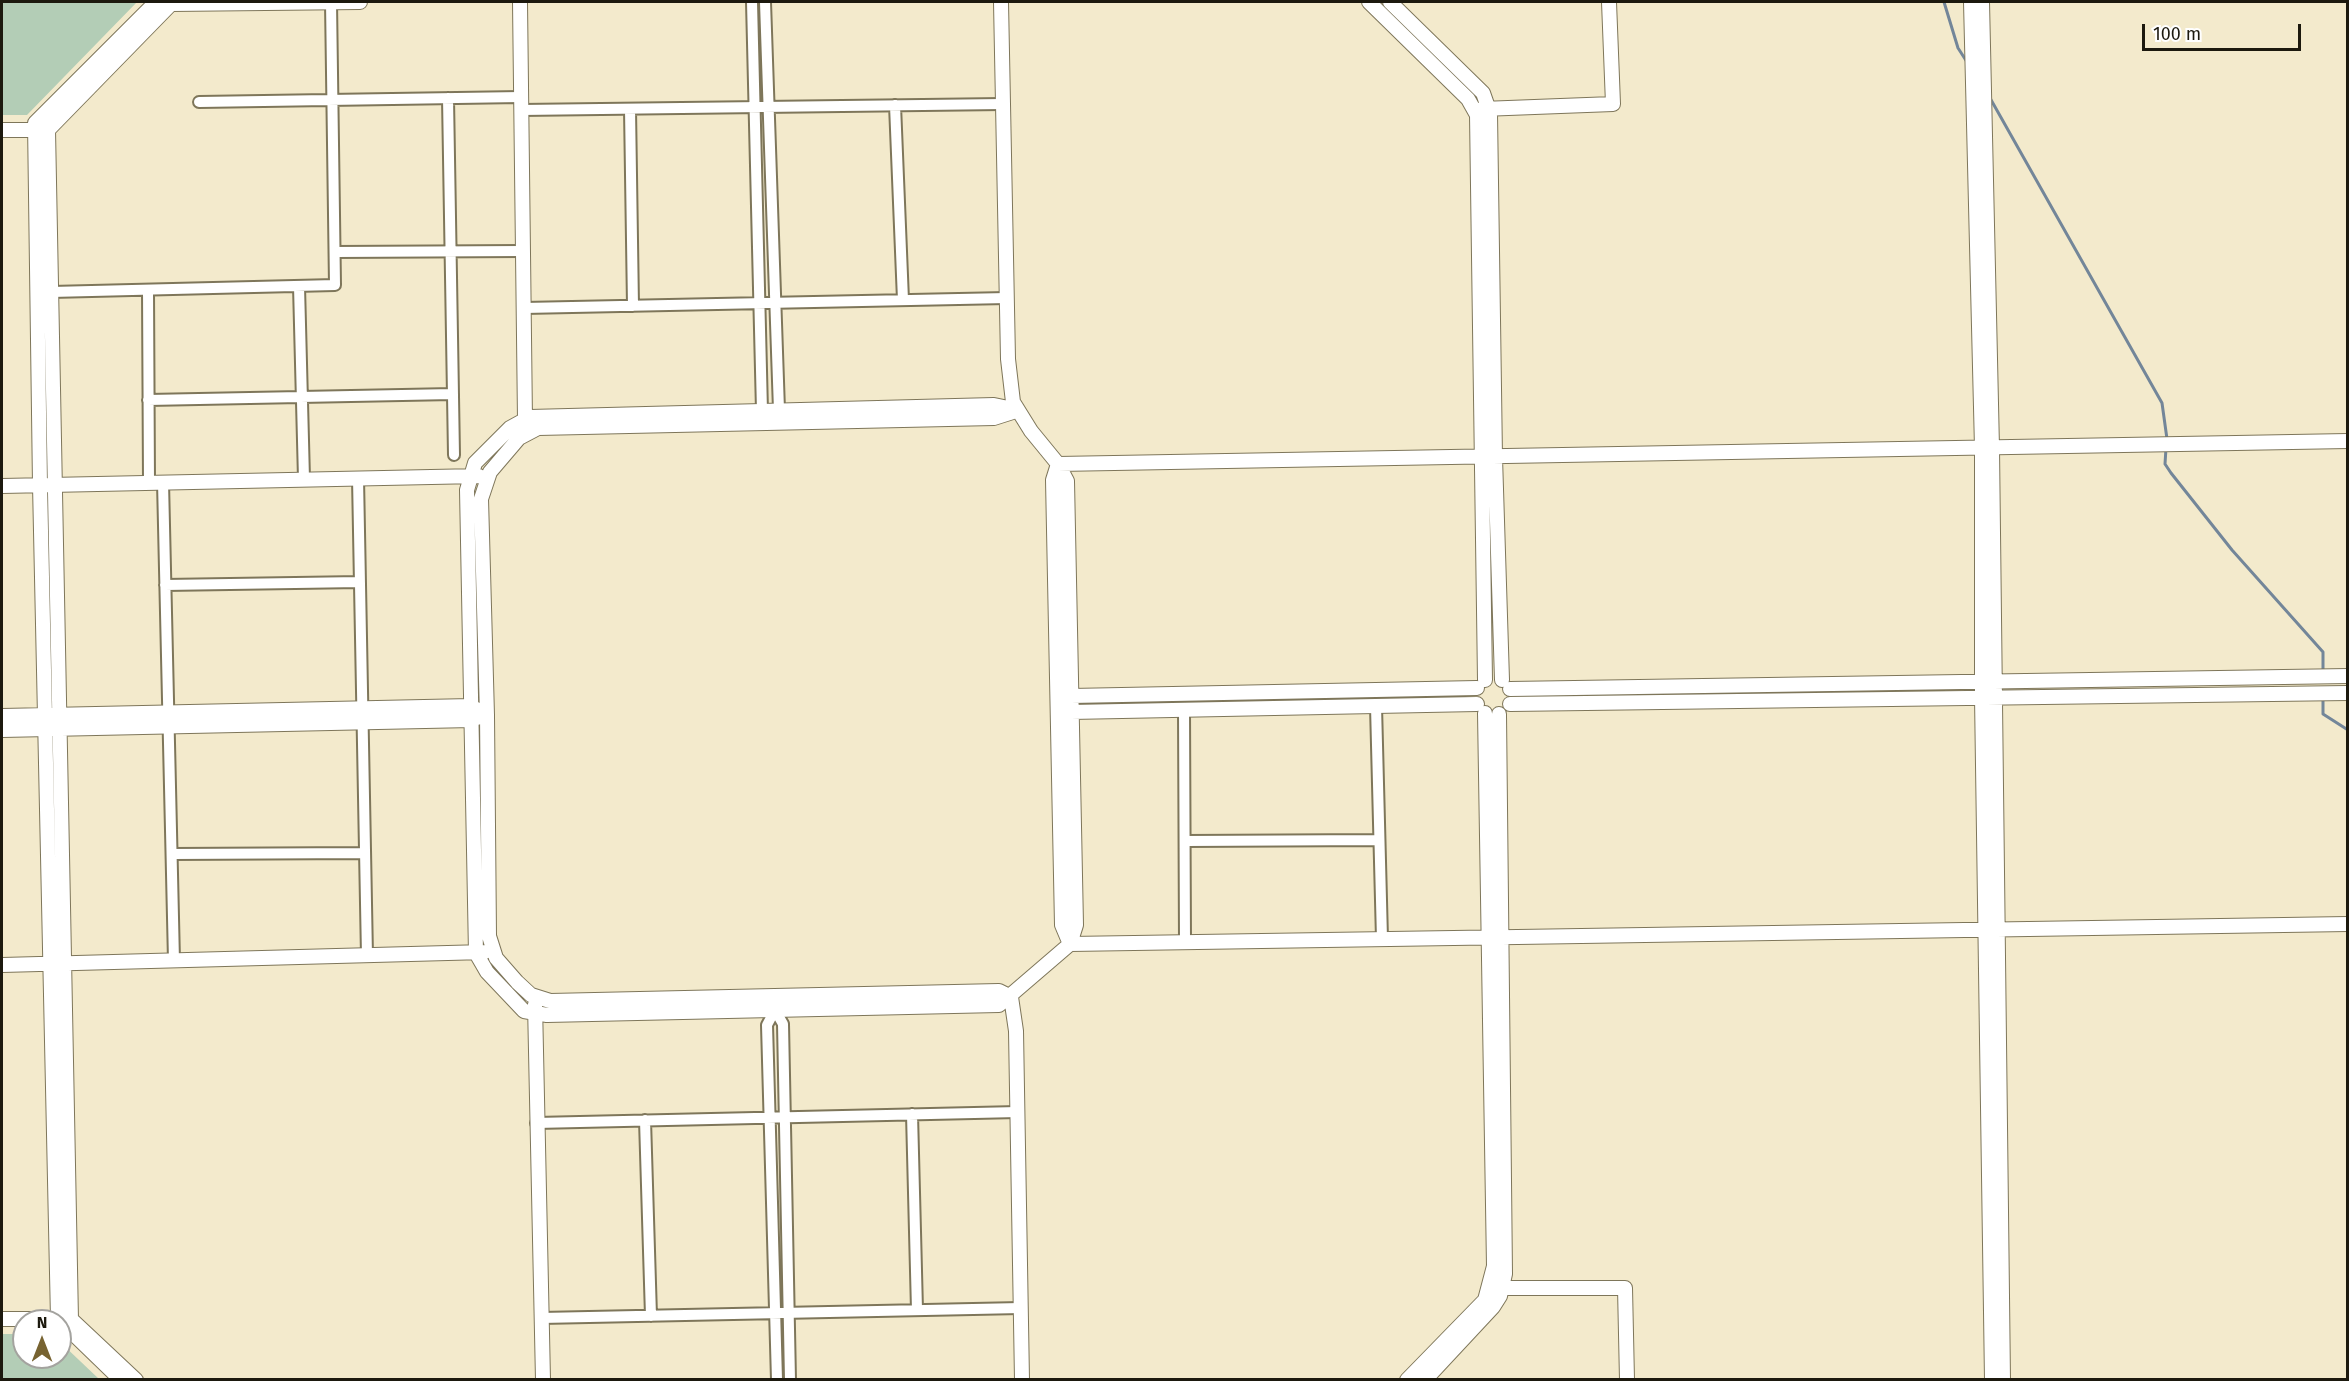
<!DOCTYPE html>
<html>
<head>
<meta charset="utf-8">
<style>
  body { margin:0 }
  #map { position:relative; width:2349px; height:1381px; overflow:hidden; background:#f3eacc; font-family:"Fira Sans",sans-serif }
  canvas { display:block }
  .frame { position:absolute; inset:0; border:3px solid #1c190e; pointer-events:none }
  .north { position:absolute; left:12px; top:1309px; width:60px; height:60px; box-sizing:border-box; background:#fff; border:2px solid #a4a39f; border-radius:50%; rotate:0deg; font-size:16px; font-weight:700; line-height:24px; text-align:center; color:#1c190e }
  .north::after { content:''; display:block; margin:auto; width:21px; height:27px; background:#776331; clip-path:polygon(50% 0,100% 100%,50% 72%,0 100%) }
  .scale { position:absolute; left:2142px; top:24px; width:159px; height:27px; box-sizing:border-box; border:3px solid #1c190e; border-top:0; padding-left:8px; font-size:18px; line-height:21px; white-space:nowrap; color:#1c190e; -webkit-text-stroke:4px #fff; paint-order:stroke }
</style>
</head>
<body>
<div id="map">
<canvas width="2349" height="1381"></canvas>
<div class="frame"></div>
<div class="north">N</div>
<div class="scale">100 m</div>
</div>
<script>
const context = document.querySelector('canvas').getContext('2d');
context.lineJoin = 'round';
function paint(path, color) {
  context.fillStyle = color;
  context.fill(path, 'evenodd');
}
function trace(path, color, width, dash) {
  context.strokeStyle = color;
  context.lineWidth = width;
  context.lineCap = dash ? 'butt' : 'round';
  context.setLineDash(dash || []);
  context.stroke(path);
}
paint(new Path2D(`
  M2,2h135l-110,113h-25z
  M2,1334h22v23h36v-15l39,37h-97z`), '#b3cdb6');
trace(new Path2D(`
  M1944,2l14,46 9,14
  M1990,98l172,305 5,36
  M2166,448l-1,16 6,9 61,77 91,102v20
  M2323,697v17l25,16`), '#738699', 3);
const minor = new Path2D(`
  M752,2l10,409
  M765,2l14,408
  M448,98l6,357
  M199,102l322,-5
  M895,105l8,195
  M630,109l3,197
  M521,110l482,-6
  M335,252l188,-1
  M299,286l5,193
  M148,290l1,192
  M51,292l284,-7 -4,-283
  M524,308l483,-10
  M148,400l305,-6
  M358,478l9,478
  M163,482l11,479
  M165,585l195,-3
  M1376,706l6,233
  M1184,710l1,232
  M1185,841l194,-1
  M172,854l193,-1
  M775,1010l8,14 7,356
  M775,1010l-8,15 10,355
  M912,1114l5,196
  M645,1120l6,196
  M536,1123l482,-11
  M541,1318l480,-10`);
const tertiary = new Path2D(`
  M520,2l5,418 2,5
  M1001,2l7,357 5,43 18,29 27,33 1290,-23
  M1369,2l99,97 9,16 8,565
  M1390,2l93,91 7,20 5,344 7,223
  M1971,2l11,446v249l10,683
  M1982,2l10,446 11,932
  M1482,109l131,-5 -4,-102
  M2,130h46l123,-126 189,-2
  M48,130l23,1189 65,61
  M1018,410l-24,-5 -464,12 -20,11 -35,35 -8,27 9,463 11,19 37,39 23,4 452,-10 71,-61 1278,-20
  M1058,464l9,17 9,444 -6,19 -8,-19 -9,-445z
  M2,486l477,-10
  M1510,689l838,-13
  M1064,702l7,-6 406,-8
  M1510,704l838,-11
  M1063,709l8,3 406,-8
  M2,716l469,-10 7,4
  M2,730l470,-10 7,-3
  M2,965l483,-13
  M1011,997l-12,-6 -449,10 -19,-6 -14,-13 -21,-24 -7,-22 -2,-221 -6,-216 9,-27 29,-34 19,-10 456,-10 22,-7
  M1011,997l5,34 6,349
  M535,1004l8,376
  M1494,1288h131l2,92
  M2,1319h63
  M121,1380l-63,-61 -18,-834 -5,-362 121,-121
  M1407,1380l78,-80 9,-34 -9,-553
  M1425,1380l68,-73 7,-11 5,-22 -6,-560`);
trace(minor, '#7e765a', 14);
trace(tertiary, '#7e765a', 16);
trace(minor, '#fff', 10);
trace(tertiary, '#fff', 14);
</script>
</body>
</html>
